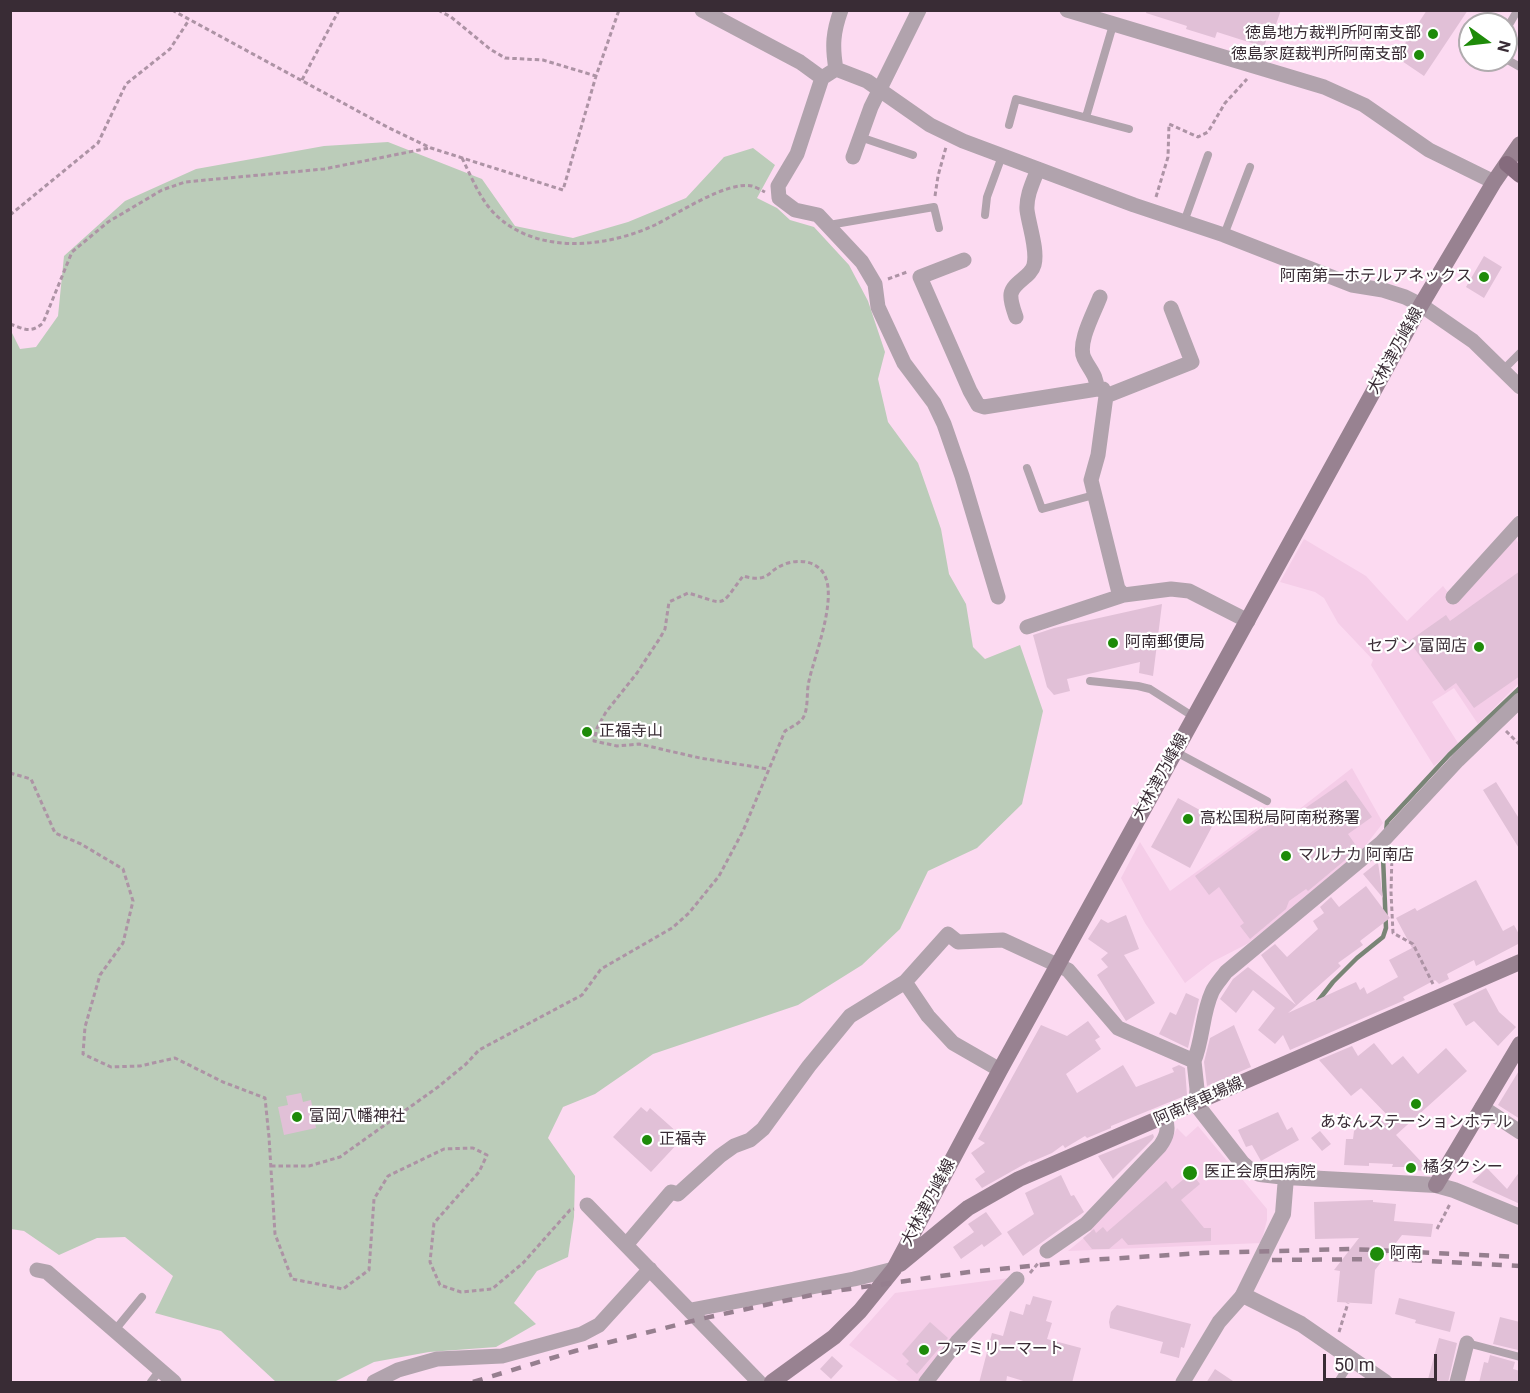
<!DOCTYPE html>
<html>
<head>
<meta charset="utf-8">
<style>
  body { margin:0 }
  #map { position:relative; width:1530px; height:1393px; overflow:hidden; background:#fcdaf1; font-family:Roboto,sans-serif }
  canvas { display:block }
  .frame { position:absolute; inset:0; border:12px solid #392c35; pointer-events:none }
  .north { position:absolute; left:1458px; top:12px; width:60px; height:60px; box-sizing:border-box; background:#fff; border:2px solid #b0abae; border-radius:50%; rotate:105deg; font-size:16px; font-weight:700; line-height:24px; text-align:center; color:#392c35 }
  .north::after { content:''; display:block; margin:auto; width:21px; height:27px; background:#1e8b09; clip-path:polygon(50% 0,100% 100%,50% 72%,0 100%) }
  .scale { position:absolute; left:1323px; top:1354px; width:114px; height:27px; box-sizing:border-box; border:3px solid #392c35; border-top:0; padding-left:8px; font-size:18px; line-height:21px; white-space:nowrap; color:#392c35; -webkit-text-stroke:4px #fff; paint-order:stroke }
</style>
</head>
<body>
<div id="map">
<canvas width="1530" height="1393"></canvas>
<div class="frame"></div>
<div class="north">N</div>
<div class="scale">50 m</div>
</div>
<script>
const context = document.querySelector('canvas').getContext('2d');
context.lineJoin = 'round';
function paint(path, color) {
  context.fillStyle = color;
  context.fill(path, 'evenodd');
}
function trace(path, color, width, dash) {
  context.strokeStyle = color;
  context.lineWidth = width;
  context.lineCap = dash ? 'butt' : 'round';
  context.setLineDash(dash || []);
  context.stroke(path);
}
function label(font, color, halo, rows, align = 'center') {
  context.font = font + ' Roboto,"Noto Sans JP",sans-serif';
  context.lineWidth = 4.5;
  context.setLineDash([]);
  context.textBaseline = 'middle';
  context.strokeStyle = halo;
  context.fillStyle = color;
  for (const [text, x, y, turn = 0] of rows) {
    context.save();
    context.translate(x, y);
    context.rotate((+turn || 0) * Math.PI / 180);
    context.textAlign = isNaN(turn) ? turn : align;
    if (halo) context.strokeText(text, 0, 0);
    context.fillText(text, 0, 0);
    context.restore();
  }
}
paint(new Path2D(`
  M1514,536l6,10 -1,137 -41,41 -24,-36 -22,14 26,41 -24,23 -63,-101 2,-5 -35,-37 -14,-25 -9,-6 -35,-10 24,-43 62,37 41,45 36,-35 6,8z
  M1352,768l31,55 -29,37 -107,84 -35,18 -27,21 -40,-60 -24,-45 19,-36 30,49 112,-81 6,8z
  M1198,1126l69,83v11l-6,23 -193,8 23,-19 -2,-4 79,-82 9,-18 9,9z
  M1009,1278l-57,60 -34,44h-18l-51,-37 46,-52z`), '#f5cde8');
paint(new Path2D(`
  M388,142l94,37 33,47 58,12 55,-16 58,-24 38,-41 29,-9 22,17 -18,33 20,10 13,12 24,7 35,38 19,36 17,51 -7,27 10,43 30,41 23,66 8,45 17,30 7,43 12,12 35,-14 23,66 -21,93 -45,44 -49,23 -28,58 -38,36 -64,40 -145,49 -58,40 -32,13 -15,31 27,38 -1,41 -6,40 -31,14 -23,32 22,21 -40,23 -67,5 -55,10 -40,20h-58l-55,-51 -66,-18 18,-37 -48,-39 -28,1 -38,17 -35,-24 -13,-2 -1,-900 10,20 16,-2 22,-31 6,-60 61,-55 71,-32 128,-23z`), '#bbccb9');
trace(new Path2D(`
  M1386,832l1,-10 62,-67 71,-67
  M1318,1001l15,-19 24,-24 26,-21 3,-9 -3,-71 1,-11`), '#798576', 4.5);
paint(new Path2D(`
  M1147,10h134l-6,17 -4,-1 -7,21 -47,-15 -2,6 -29,-9 1,-3 -41,-13z
  M1427,10h41l-44,66 -28,-19z
  M1484,256l18,11 -18,31 -18,-11z
  M1520,571v105l-46,32 -18,-25 -11,8 -36,-50 37,-26 4,6z
  M1162,604l-9,72 -14,-3 1,-11 -73,17 3,12 -16,4 -7,-8 -14,-52 21,-7z
  M1346,780l26,37 -24,17 9,13 -9,6 2,3 -42,35 -2,-2 -17,12 -3,8 -36,30 -10,-13 4,-3 -25,-36 -10,8 -14,-19 88,-64 5,8z
  M1496,782l24,38v30l-37,-60z
  M1178,798l38,21 -26,49 -39,-21z
  M1378,862l5,36 -20,-24z
  M1476,880l27,51 11,-6 6,11v7l-44,23 -2,-6 -27,14 2,5 -10,5 -4,-4 -32,17 2,3 -115,50 -7,-15 -8,9 -17,-14 17,-22 -22,-18 -17,23 -16,-14 13,-20 15,-12 48,38 -35,-50 14,-11 12,13 31,-28 -5,-8 11,-8 -4,-6 11,-10 8,10 27,-21 24,32 -30,23 3,4 -25,18 3,3 -53,47 68,-31 4,8 4,-3 3,7 31,-17 -9,-17 23,-12 -16,-30 19,-10 2,3z
  M1126,915l13,34 -15,6 31,48 -29,18 -29,-46 11,-8 -7,-8 7,-6 -20,-14 13,-20 7,4z
  M1486,988l13,24 17,15 -18,19 -24,-25 -8,5 -13,-22z
  M1186,993l13,6 -11,49 -29,-14 11,-22 6,3z
  M1088,1021l12,16 -5,3 6,9 -35,25 11,19 46,-28 13,22 38,-15 -2,-4 7,-3 6,3 2,27 -76,31v2l-24,10 -2,-2 -20,12 -2,-3 -11,8 -21,9 -1,-1 -48,27 -7,-9 10,-7 -14,-19 14,-10 -7,-4 63,-114 26,11z
  M1234,1025l17,42 -44,19 -3,-24 6,-24z
  M1374,1043l18,22 11,-9 15,18 28,-26 21,23 -71,64 34,36 -20,-1v-3h-18l1,-3 -24,-1v3l-25,-1 2,-26h7l1,-8 11,-11 29,2 -33,-34 -10,8 -32,-36 33,-14 6,10z
  M1520,1069v50l-22,-14z
  M301,1093l2,9 8,-2 5,28 -32,7 -6,-28 10,-2 -2,-9z
  M641,1107l6,5 3,-4 28,25 -4,4 5,5 -28,30 -38,-35z
  M1278,1112l9,18 5,-3 7,13 -38,21 -9,-16 -6,2 -8,-17z
  M1320,1131l11,13 -9,7 -11,-13z
  M1153,1134l1,3 -2,3 -39,39 -15,-23z
  M1487,1168l20,21 13,-18v33l-48,-22z
  M1191,1173l9,11 -19,16 23,28h7v13l-83,4 -6,-7 -13,11h-17l-9,-11 11,-9 2,4 7,-6 4,5 59,-51 6,8z
  M1061,1175l10,21 3,-1 10,17 -61,44 -16,-24 27,-18 -9,-21z
  M1373,1200v2l23,2 -2,17 39,3 -2,13 -29,-2 -27,35 -3,34 -35,-2 3,-31 -6,-1 25,-32 -44,1 -1,-37z
  M986,1212l16,22 -18,13 -2,-3 -21,15 -8,-12 21,-15 -6,-8z
  M1033,1296l19,5 -6,20 6,2 -5,16 34,9 -9,35h-42l-23,-7 -1,7h-27l13,-50 11,3 7,-25 13,4 3,-11 4,1z
  M1399,1298l56,14 -5,20 -35,-9 1,-3 -21,-6z
  M1117,1305l74,19 -7,24 -3,-1 -2,11 -19,-5 3,-11 -53,-14 -1,-6 2,-10z
  M1500,1317l20,5 -2,28 -25,-6z
  M930,1322l18,16 -31,36 -11,-10 3,-3 -7,-7z
  M1439,1338l18,5 -9,40h-21z
  M1490,1355l25,7 -2,7 7,2v12h-41l5,-21 4,1z
  M832,1356l11,10 -12,13 -11,-10z
  M1215,1369l21,14h-30z`), '#e1c0d7');
trace(new Path2D(`
  M172,10l217,118 42,20 132,42 33,-114 23,-66
  M438,10l13,7 39,32 15,9 38,2 53,16
  M302,80l37,-70
  M462,158c10,20 19,44 36,59 42,38 110,30 157,8 24,-12 71,-44 97,-39 4,1 9,4 13,6
  M935,196l3,-20 8,-29
  M1156,197l12,-40 1,-33 29,13 10,-5 17,-29 22,-24
  M10,215l88,-72 28,-59 44,-35 19,-29
  M888,279l19,-7
  M10,324c15,5 20,10 33,-1l29,-71 36,-30 54,-32 23,-8 139,-13 105,-21
  M1506,731l14,14
  M10,773l21,6 24,54 26,11 42,25 10,32 -10,42 -23,32 -15,52 -2,27 28,13 29,-1 35,-8 48,24 42,16 4,39 6,97 17,45 51,10 26,-19 5,-71 14,-23 56,-27 29,-1 14,7 -8,17 -45,51 -4,39 10,23 21,7 31,-3 31,-26 47,-53 4,-1
  M1392,854l-1,38 2,41 20,11 20,40
  M271,1166h38l31,-9 98,-70 28,-23 13,-14 103,-55 19,-26 71,-41 17,-15 30,-37 24,-45 42,-100c6,-4 14,-7 18,-13 6,-10 3,-26 6,-37 5,-25 33,-92 11,-112 -11,-11 -31,-9 -43,-1 -4,2 -7,6 -11,8 -7,4 -16,2 -23,0 -25,34 -16,28 -55,17l-19,9 -4,27 -5,9 -23,35 -31,39 -9,16 -3,13 23,5 22,-2 61,14 68,11
  M1437,1229l13,-25
  M1030,1273l9,-11
  M1339,1332l9,-29`), '#ad93a5', 3, [4.5, 3]);
trace(new Path2D(`
  M1506,30l11,-19
  M1506,59l14,8
  M1086,117l27,-92
  M1009,125l7,-26 113,30
  M860,137l53,18
  M985,215l2,-18 15,-41
  M1184,222l24,-67
  M829,225l105,-18 5,21
  M1224,235l26,-68
  M1502,371l18,-18
  M1027,468l15,41 52,-14
  M1090,681l48,5 12,3 44,28
  M1176,752l91,49
  M115,1330l27,-33
  M1467,1343l53,14
  M151,1382l9,-12
  M1338,1382l14,-22`), '#b1a3ad', 8);
trace(new Path2D(`
  M702,10l98,52 22,16
  M841,10c-8,22 -9,36 -5,59l-14,9 -25,76 -19,32 1,12 16,12 23,5 44,47 13,22 3,23 26,56 30,40 10,21 18,52 36,121
  M1067,10l257,77 40,18 65,45 65,32
  M836,69l31,12 63,44 33,16 171,64 90,30 128,50 31,5 22,7 16,8 52,36 47,46
  M853,157l18,-50 48,-97
  M964,260l-44,17 50,114 8,14 6,2 113,-18h6l3,7 -8,59 -7,25 27,109 6,6 47,-6 18,2 59,30
  M1016,317c-2,-6 -6,-16 -5,-23 2,-12 20,-17 23,-29 4,-15 -5,-39 -7,-55 -1,-14 6,-28 11,-41
  M1097,389c0,-14 -8,-20 -13,-31 -7,-15 10,-45 16,-61
  M1106,396l86,-34 -21,-54
  M1453,597l67,-74
  M1027,627l97,-32
  M905,982l23,34 25,27 47,27
  M1194,1061c9,-22 8,-47 18,-69 3,-7 9,-13 14,-20l155,-129 77,-83 62,-60
  M1482,1107l38,25
  M587,1205l172,177
  M626,1245l45,-53 7,2 42,-38 14,-10 16,-6 13,-11 46,-63 41,-50 55,-34 43,-48 10,8 45,-2 65,30 50,58 76,33 3,28 -1,15
  M1047,1251l39,-27 74,-78c7,-10 9,-17 5,-29
  M37,1270l10,2 127,110
  M691,1310l163,-31 40,-10
  M374,1382l24,-12 39,-11 65,-3 80,-22 17,-9 51,-56
  M926,1382l31,-40 60,-63
  M1183,1382l36,-60 24,-27
  M1457,1382l10,-39`), '#b1a3ad', 15);
trace(new Path2D(`
  M1196,1104l46,59 8,7 10,4 26,3 150,8 18,5 66,27
  M1286,1177l-3,37 -40,81 58,29 84,58`), '#b1a3ad', 16);
trace(new Path2D(`
  M1436,1185l84,-141
  M900,1264l68,-56 51,-29 501,-217
  M772,1382l62,-45 26,-26 34,-42 106,-199 421,-765 73,-123 26,-38`), '#988291', 16);
trace(new Path2D(`
  M1507,164l13,11`), '#856b7d', 16);
trace(new Path2D(`
  M1272,1260l119,-1 129,7
  M473,1382l102,-31 125,-32 121,-26 148,-21 120,-12 114,-7 148,-4 169,8`), '#967f8f', 4.5, [10, 10]);
for (const [x, y, r, color] of [
  [1433,34,6,"#1e8b09"],
  [1419,55,6,"#1e8b09"],
  [1484,277,6,"#1e8b09"],
  [1113,643,6,"#1e8b09"],
  [1479,647,6,"#1e8b09"],
  [587,732,6,"#1e8b09"],
  [1188,819,6,"#1e8b09"],
  [1286,856,6,"#1e8b09"],
  [1416,1104,6,"#1e8b09"],
  [297,1117,6,"#1e8b09"],
  [647,1140,6,"#1e8b09"],
  [1411,1168,6,"#1e8b09"],
  [1190,1173,8,"#1e8b09"],
  [1377,1254,8,"#1e8b09"],
  [924,1350,6,"#1e8b09"]
]) {
  const dot = new Path2D();
  dot.arc(x, y, r, 0, 2 * Math.PI);
  context.fillStyle = color;
  context.fill(dot);
  trace(dot, '#fff', 2);
}
label('16px', '#392c35', '#fff', [
  ["徳島地方裁判所阿南支部",1421,34,"right"],
  ["徳島家庭裁判所阿南支部",1407,55,"right"],
  ["阿南第一ホテルアネックス",1472,277,"right"],
  ["阿南郵便局",1125,643],
  ["セブン 富岡店",1467,647,"right"],
  ["正福寺山",599,732],
  ["高松国税局阿南税務署",1200,819],
  ["マルナカ 阿南店",1298,856],
  ["富岡八幡神社",309,1117],
  ["あなんステーションホテル",1416,1123,"center"],
  ["正福寺",659,1140],
  ["橘タクシー",1423,1168],
  ["医正会原田病院",1204,1173],
  ["阿南",1390,1254],
  ["ファミリーマート",936,1350]
], 'left');
label('16px', '#392c35', '#fff', [
  ["大林津乃峰線",1396,351,-61],
  ["大林津乃峰線",1161,777,-61],
  ["阿南停車場線",1199,1102,-24],
  ["大林津乃峰線",929,1203,-62]
]);
</script>
</body>
</html>
